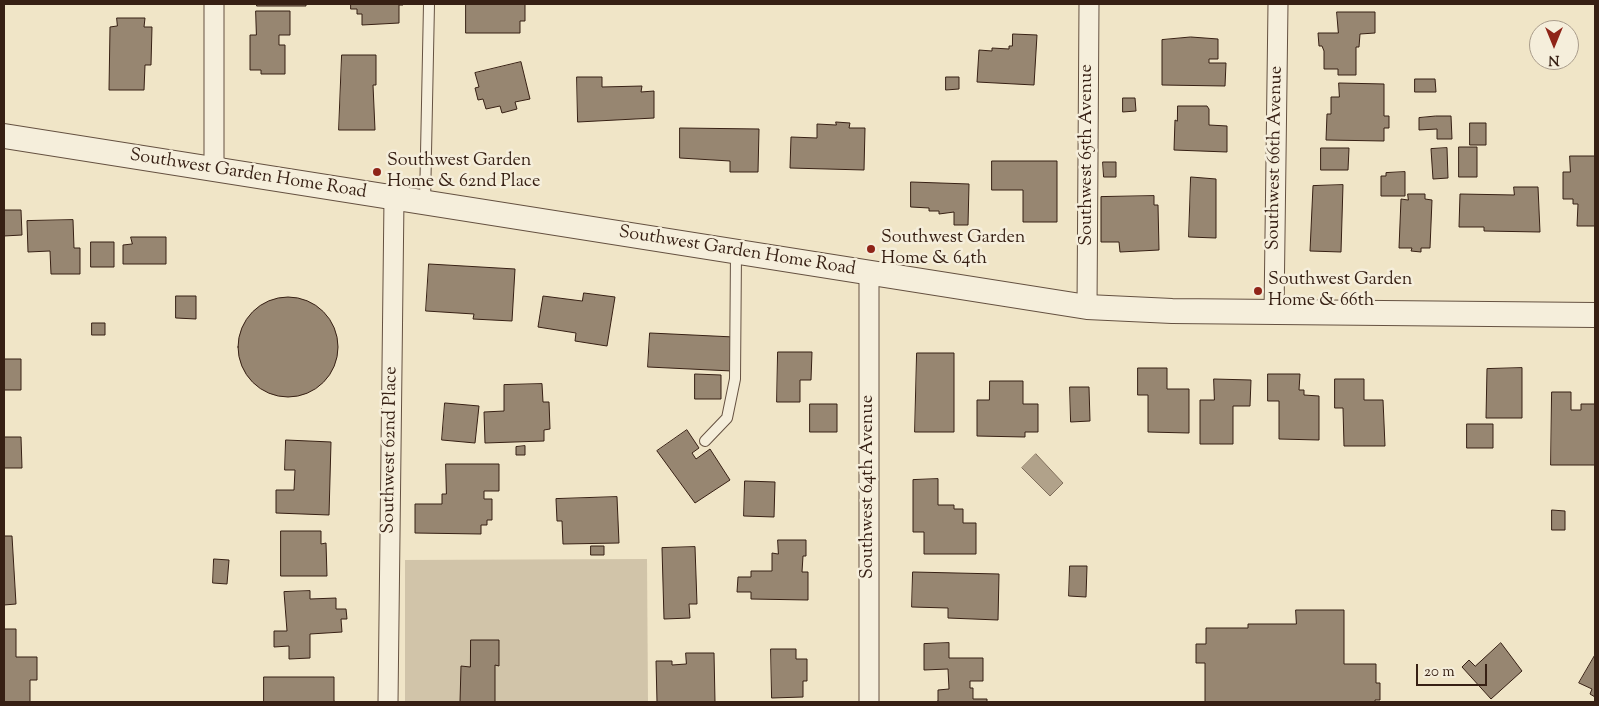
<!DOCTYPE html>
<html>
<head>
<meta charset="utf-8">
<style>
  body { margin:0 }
  #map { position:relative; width:1599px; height:706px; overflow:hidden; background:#f0e5c7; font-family:"Sorts Mill Goudy",serif }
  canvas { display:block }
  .frame { position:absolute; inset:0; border:5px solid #372014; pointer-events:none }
  .north { position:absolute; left:1529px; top:20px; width:50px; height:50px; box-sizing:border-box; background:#f5eedb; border:1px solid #a99c8b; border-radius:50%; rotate:180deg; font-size:14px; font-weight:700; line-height:20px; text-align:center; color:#372014 }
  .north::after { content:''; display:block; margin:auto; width:18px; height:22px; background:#8f2418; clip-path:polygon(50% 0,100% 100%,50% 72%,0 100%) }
  .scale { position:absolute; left:1416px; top:664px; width:71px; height:22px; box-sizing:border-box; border:2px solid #372014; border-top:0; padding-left:6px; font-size:15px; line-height:18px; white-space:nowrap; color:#372014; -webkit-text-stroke:4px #f5eedb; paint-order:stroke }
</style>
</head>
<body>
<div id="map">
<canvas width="1599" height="706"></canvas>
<div class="frame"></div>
<div class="north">N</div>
<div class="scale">20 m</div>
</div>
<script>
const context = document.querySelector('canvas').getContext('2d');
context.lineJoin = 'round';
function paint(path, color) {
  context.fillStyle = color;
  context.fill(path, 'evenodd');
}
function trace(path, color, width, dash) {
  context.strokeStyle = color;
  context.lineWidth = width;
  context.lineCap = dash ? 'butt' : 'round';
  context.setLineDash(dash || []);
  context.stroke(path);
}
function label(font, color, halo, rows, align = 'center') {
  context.font = font + ' "Sorts Mill Goudy",serif';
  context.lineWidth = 5;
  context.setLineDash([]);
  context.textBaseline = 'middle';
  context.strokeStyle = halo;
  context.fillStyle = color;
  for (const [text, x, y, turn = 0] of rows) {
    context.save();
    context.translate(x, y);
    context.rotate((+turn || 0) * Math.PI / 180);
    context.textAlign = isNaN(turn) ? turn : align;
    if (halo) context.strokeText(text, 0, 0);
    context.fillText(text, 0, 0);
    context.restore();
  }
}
paint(new Path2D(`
  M647,559l1,143h-243v-142z`), '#d1c4a9');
const water = new Path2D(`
  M1036,454l27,29 -13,13 -28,-28z`);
paint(water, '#b1a28a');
trace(water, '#806e5b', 1);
const building = new Path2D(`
  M257,4h49v2h-49z
  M351,4h52v1h-4v18l-37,2v-11h-5v-5h-6z
  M466,4h59v17h-5v12h-54z
  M256,11h34v24h-11v10h6v29h-24v-4h-11v-35h6z
  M1337,12h38v21l-15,1 -1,13h-3v28h-18v-6h-14v-18l-2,-5h-3l-1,-13h20z
  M117,18h28l-1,9h8l-1,38h-6l-1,25h-35l1,-63 7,-1z
  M1013,34l24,1 -3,50 -57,-3 2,-32 13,1v-3l17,1v-3h3z
  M1191,37l27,2v20h-9v4h17l-1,23 -63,-1v-45z
  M342,55h34v30h-3l2,45h-36z
  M521,62l9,37 -15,3 2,7 -15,4 -2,-7 -14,3 -3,-10 -5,1 -3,-12 4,-1 -4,-14z
  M577,77h25v10l40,-1 -1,6 13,-1v27l-76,4z
  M946,77h13v12l-13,1z
  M1415,79h20l1,13h-21z
  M1339,83l45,1v32h5v12h-5v13l-58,-1 1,-26h4v-17h8z
  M1123,98h12l1,13 -13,1z
  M1178,106h29l2,3v16l18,1v26l-53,-2 1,-30 2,1z
  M1436,116h15l1,23h-15v-10l-18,1v-12z
  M836,122l14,1 -1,5h16l-1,42 -74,-2 1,-31 26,1v-14l19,1z
  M1470,123h16v22h-16z
  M680,128l79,1 -1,43h-28v-11l-50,-3z
  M1459,147h18v30h-18z
  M1321,148h28l-1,22h-27z
  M1447,148l1,30 -15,1 -2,-30z
  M1570,156h25v70h-18l1,-22h-5v-5h-10v-27h7z
  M992,161h65v61h-34v-32h-31z
  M1103,162h13v15h-12z
  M1405,172v24h-24v-20h5v-3z
  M1191,177l25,2v59l-27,-1z
  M911,182l58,2 -1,41h-14v-13l-15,2v-3h-10v-3l-18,-1z
  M1343,185l-2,67 -31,-1 3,-65z
  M1514,187h24l2,45 -56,-1v-4h-25l1,-33 54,1z
  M1408,194h17v5l7,1 -2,48h-9v4l-10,-1 1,-3h-13l2,-49 7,1z
  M1154,196v9h4l1,45 -39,2 -1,-10h-18v-45z
  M4,210h17l1,25 -18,1z
  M73,220l1,28h6v26h-29l-1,-23 -22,1 -1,-31z
  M131,237h35v27h-43v-19l9,-1z
  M91,242h23v25h-23z
  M429,264l86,5 -3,52 -39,-2 1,-5 -48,-3z
  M584,293l31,4 -8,49 -32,-5 1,-8 -38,-6 5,-31 39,5z
  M176,296h20v23l-20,-1z
  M238 347a50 50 0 1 1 100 0a50 50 0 1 1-100 0Z
  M92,323h13v12h-13z
  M650,333l84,4 -2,34 -84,-4z
  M778,352h34l-1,28h-11v22h-23z
  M917,353h37v79h-39z
  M4,359h17v31h-17z
  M1138,368h29v21h22v44l-41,-1v-37h-10z
  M1522,368v50h-36l1,-49z
  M695,374l26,1v24h-26z
  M1268,374h32l-1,16h5v5l15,1v44l-40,-1v-38h-11z
  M1214,379l37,1 -1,26h-17v38h-33v-44h14z
  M1335,379h29v21h19l2,46h-41l-1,-38h-8z
  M990,381h33v23h15v28h-13v5l-48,-1v-36h12z
  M542,384l1,18h6l1,27 -6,1v11l-59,2 -1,-31 20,-1v-26z
  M1070,387h19l1,34 -19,1z
  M1552,392h19v18h10v-6h14v61h-44z
  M445,403l34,3 -4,37 -33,-3z
  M810,404h27v28h-27z
  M1467,424h26v24h-26z
  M687,430l12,18 -7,5 4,6 14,-10 20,31 -35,23 -38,-52z
  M4,437h17l1,31h-18z
  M286,440l45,2 -2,73 -53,-2v-23h18l1,-20h-10z
  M525,446v9h-9v-8z
  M446,464h53v27h-15v8h8v21h-5v5h-6v9l-66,-1v-29h27v-10h4z
  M938,479v26h16v4h9v14h13v31h-52v-22h-11v-52z
  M745,481l30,1 -1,35 -30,-1z
  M617,497l2,46 -56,1 -1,-23h-5l-1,-22z
  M1552,510l13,1v19h-13z
  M281,531h40v13l5,-1 1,33h-46z
  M4,536h8l4,68 -12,1z
  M778,540h28v16h-3l-1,16h6v28l-57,-1v-7h-14l1,-15h13v-6h21v-18l6,1z
  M591,546h13v9h-13z
  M695,547l2,57h-8l1,14 -26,1 -2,-71z
  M214,559l15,1 -2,24 -14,-1z
  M1070,566h17l-1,31 -17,-1z
  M913,572l86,2 -1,46 -50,-2v-10l-36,-1z
  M310,591v8l26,-1v11h10l1,10h-6l1,13 -32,2v24l-21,1v-13l-15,1v-16h13l-3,-39z
  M1296,610h48v54h32v19h4v17h-5v2h-170v-39h-9v-19h10v-16h42v-4h48z
  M4,629h12v28h21v23h-7v22h-26z
  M471,640h28v26l-4,-1v37h-35l1,-36 9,1z
  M949,643v15h34v23h-13v7h3v11h14v3h-52l3,-1v-11l11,-1 -1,-20 -24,1v-26z
  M1501,643l21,28 -31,28 -29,-32 7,-7 6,6z
  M771,649h25v10h11v22h-4v16l-31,1z
  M686,653h28l1,49h-58l-1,-41h16v4l14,-1z
  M1595,655v42l-5,-3 2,-5 -13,-6z
  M264,677h70v24l2,1h-72z`);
paint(building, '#978671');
trace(building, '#372014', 1);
const service = new Path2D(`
  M425,203l4,-199
  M705,441l22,-23 8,-39 1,-127`);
const minor = new Path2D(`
  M214,4v166
  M869,272v430
  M1087,307l2,-303
  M1274,312l4,-308
  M388,702l6,-503`);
const tertiary = new Path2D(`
  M4,136l1083,171 85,4 423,4`);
trace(service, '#655141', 12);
trace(minor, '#655141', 21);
trace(tertiary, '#655141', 26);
trace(service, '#f5eedb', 10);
trace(minor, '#f5eedb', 19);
trace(tertiary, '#f5eedb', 24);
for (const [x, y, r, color] of [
  [377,172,5,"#8f2418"],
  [871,249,5,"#8f2418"],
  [1258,291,5,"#8f2418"]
]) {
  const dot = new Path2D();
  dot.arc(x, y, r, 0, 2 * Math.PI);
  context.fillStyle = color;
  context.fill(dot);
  trace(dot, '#f5eedb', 2);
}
label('18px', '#372014', '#f5eedb', [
  ["Southwest 65th Avenue",1088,155,-90],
  ["Southwest 66th Avenue",1276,158,-89],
  ["Southwest Garden Home Road",248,175,9],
  ["Southwest Garden Home Road",737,252,9],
  ["Southwest 62nd Place",391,450,-89],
  ["Southwest 64th Avenue",869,487,-90]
]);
label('18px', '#372014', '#f5eedb', [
  ["Southwest Garden",387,162],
  ["Home & 62nd Place",387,183],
  ["Southwest Garden",881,239],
  ["Home & 64th",881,260],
  ["Southwest Garden",1268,281],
  ["Home & 66th",1268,302]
], 'left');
</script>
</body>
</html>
